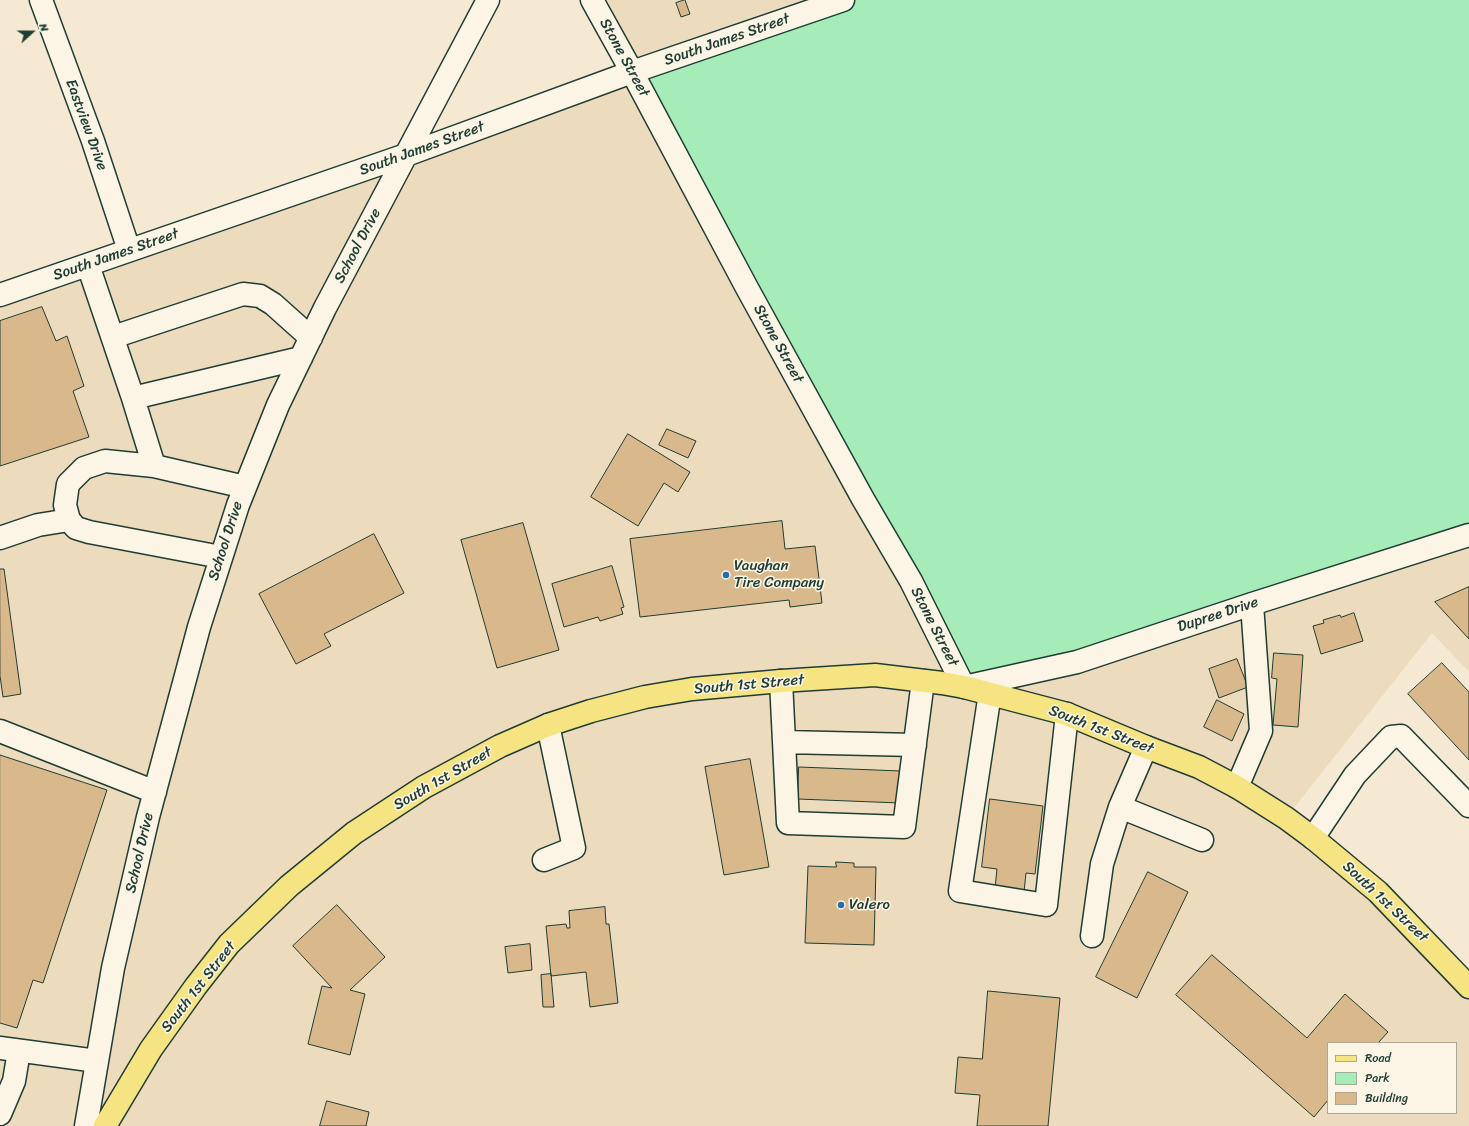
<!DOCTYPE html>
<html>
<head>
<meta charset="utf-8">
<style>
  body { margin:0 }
  #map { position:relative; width:1469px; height:1126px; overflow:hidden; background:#f5e9d3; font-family:Sriracha,sans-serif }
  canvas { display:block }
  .legend { position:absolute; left:1327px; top:1042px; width:130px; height:72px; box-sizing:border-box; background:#fcf5e5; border:1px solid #a4ab9e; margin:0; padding:5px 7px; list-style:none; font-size:12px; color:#1f3d34 }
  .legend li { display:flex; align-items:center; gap:8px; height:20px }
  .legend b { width:20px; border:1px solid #a4ab9e }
  .north { position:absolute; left:12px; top:12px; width:40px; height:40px; -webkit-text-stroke:3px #fcf5e5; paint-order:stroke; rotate:69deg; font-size:11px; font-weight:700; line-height:16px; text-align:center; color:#1f3d34 }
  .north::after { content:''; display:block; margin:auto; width:14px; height:18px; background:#1f3d34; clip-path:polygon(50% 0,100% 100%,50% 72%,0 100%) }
</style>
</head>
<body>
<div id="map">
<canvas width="1469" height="1126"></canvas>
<ul class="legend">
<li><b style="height:5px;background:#f6e381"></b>Road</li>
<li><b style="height:11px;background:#a5ecb8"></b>Park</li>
<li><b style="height:11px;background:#d9b98c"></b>Building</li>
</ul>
<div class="north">N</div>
</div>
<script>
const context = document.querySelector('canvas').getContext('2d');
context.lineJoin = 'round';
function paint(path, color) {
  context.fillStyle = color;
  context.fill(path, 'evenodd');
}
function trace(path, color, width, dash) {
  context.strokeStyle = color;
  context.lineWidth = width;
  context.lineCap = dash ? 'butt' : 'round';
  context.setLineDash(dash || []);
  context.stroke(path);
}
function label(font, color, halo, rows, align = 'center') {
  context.font = font + ' Sriracha,sans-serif';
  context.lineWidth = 3;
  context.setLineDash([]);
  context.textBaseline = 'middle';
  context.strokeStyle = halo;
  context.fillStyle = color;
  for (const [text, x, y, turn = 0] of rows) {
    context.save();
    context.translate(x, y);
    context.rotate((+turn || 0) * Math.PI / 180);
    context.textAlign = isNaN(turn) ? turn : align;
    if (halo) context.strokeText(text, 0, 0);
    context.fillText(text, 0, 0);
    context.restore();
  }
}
paint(new Path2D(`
  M592,0h251l626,535v137l-37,-39 -146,185 183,169v139h-1469v-831l632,-223zM1328,1043h128v70h-128z`), '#eddbbe');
paint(new Path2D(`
  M843,0h626v535l-505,152 -332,-615z`), '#a5ecb8');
const building = new Path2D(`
  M685,0l5,14 -9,3 -5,-14z
  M42,307l14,34 11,-5 17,50 -11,5 16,46 -89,29v-145z
  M667,429l29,12 -8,17 -29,-13z
  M628,434l62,38 -12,20 -14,-9 -26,43 -47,-29z
  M782,521l3,28 30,-3 7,57 -32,4 -1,-7 -149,17 -10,-78z
  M523,523l36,127 -62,18 -36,-128z
  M374,534l30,59 -80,41 7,12 -35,18 -37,-70z
  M612,566l12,41 -3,1 2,6 -23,7 -2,-4 -34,10 -12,-43z
  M0,569h4l17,125 -18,3 -3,-21z
  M1469,587v52l-34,-37z
  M1354,613l9,28 -42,13 -8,-28 11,-3 -1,-3 17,-5 1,2z
  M1274,653l29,2 -5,72 -25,-2 4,-46 -5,-1z
  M1237,659l11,28 -29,11 -10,-29z
  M1442,663l27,29v68l-61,-66z
  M1217,700l27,14 -12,27 -28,-14z
  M0,755l107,35 -64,193 -10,-3 -16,48 -17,-5z
  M750,759l19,108 -45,8 -19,-108z
  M799,767l102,4 -1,32 -102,-4z
  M990,799l53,7 -8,68 -9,-1 -2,19 -29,-4 2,-19 -15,-2z
  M836,862l18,1v4h22l-2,78 -69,-2 3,-77 28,1z
  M1148,872l40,20 -51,106 -41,-21z
  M337,905l48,52 -35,33 15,4 -15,61 -42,-11 14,-58 10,2 -39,-42z
  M605,907l1,17h3l9,79 -28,4 -4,-35 -35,4 -5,-50 20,-2 1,4h3l-1,-17z
  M530,944l2,26 -24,3 -3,-26z
  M1212,955l95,83 38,-44 43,38 -10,11h-50v57l-14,17 -138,-122z
  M551,974l3,33h-11l-2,-32z
  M988,991l72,7 -12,128h-71l3,-31 -25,-2 3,-36 24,2z
  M327,1101l42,11 -3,14h-46z`);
paint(building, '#d9b98c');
trace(building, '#1f3d34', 1);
const minor = new Path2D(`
  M41,0l52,141 36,109
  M592,0l40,72 115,216 116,211 48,82 53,106 113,-25 175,-58 217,-69
  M88,265l45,133 21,68
  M0,295l406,-140 226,-83 211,-72
  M113,337l130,-43 17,2 13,8 38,34
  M133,398l168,-40
  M0,538l38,-13 31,-5
  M221,557l-132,-25 -13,-4 -7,-8 -4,-15 3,-21 16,-16 21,-7 49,5 91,21
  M781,681l7,142 116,4 19,-146
  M990,693l-30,198 86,14 21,-191
  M0,731l155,61
  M784,742l131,3
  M1146,747l-26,60 82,33
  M1237,787l24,-56 -9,-127
  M1313,838l42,-63 36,-38 10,-1 68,70
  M544,860l30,-12 -26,-123
  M1092,936l10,-72 18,-57
  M0,1048l97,13
  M0,1114l14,-33 5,-30
  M86,1126l27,-158 35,-151 51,-190 39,-122 40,-100 47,-97 163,-308`);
const major = new Path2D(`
  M105,1126l46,-77 45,-63 33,-42 60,-58 65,-53 70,-46 76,-41 48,-21 43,-14 54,-14 47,-8 89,-8 94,-6 67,8 22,4 103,27 79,33 53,20 38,20 49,31 27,20 65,54 91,95`);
trace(minor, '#1f3d34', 25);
trace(major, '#1f3d34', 25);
trace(minor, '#fcf5e5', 22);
trace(major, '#f6e381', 22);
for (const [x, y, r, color] of [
  [726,575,4,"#1f6fb2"],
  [841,905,4,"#1f6fb2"]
]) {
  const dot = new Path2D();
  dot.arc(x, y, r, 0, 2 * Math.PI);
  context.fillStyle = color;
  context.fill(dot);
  trace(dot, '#fcf5e5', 1.5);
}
label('15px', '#1f3d34', '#fcf5e5', [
  ["South James Street",727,40,-19],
  ["Stone Street",624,58,61],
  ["Eastview Drive",86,125,70],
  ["South James Street",422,149,-20],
  ["School Drive",358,246,-62],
  ["South James Street",116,255,-19],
  ["Stone Street",778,344,61],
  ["School Drive",226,541,-72],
  ["Dupree Drive",1218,615,-18],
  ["Stone Street",934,627,63],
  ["South 1st Street",749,685,-5],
  ["South 1st Street",1101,730,21],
  ["South 1st Street",443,779,-30],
  ["School Drive",140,853,-77],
  ["South 1st Street",1385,902,43],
  ["South 1st Street",199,987,-52]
]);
label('15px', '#1f3d34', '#fcf5e5', [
  ["Vaughan",734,566],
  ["Tire Company",734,583],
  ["Valero",849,905]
], 'left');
</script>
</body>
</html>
